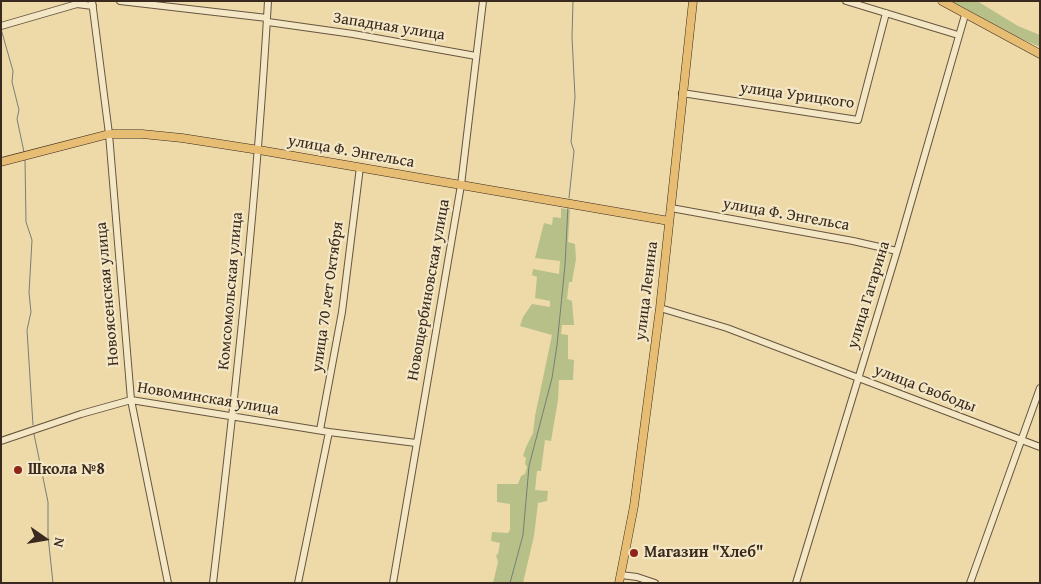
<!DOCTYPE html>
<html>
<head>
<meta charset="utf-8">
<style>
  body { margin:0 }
  #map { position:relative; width:1041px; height:584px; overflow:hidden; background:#eedaa8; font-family:"Gentium Book Plus",serif }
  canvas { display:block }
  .frame { position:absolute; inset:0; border:2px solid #39291e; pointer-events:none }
  .north { position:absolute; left:20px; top:514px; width:50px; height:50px; -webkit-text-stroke:4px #f4e7c6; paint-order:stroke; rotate:103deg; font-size:14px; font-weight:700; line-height:20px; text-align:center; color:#39291e }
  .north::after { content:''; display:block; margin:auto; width:18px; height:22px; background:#39291e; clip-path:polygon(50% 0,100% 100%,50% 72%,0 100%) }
</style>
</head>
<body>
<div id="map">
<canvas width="1041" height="584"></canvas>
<div class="frame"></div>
<div class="north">N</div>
</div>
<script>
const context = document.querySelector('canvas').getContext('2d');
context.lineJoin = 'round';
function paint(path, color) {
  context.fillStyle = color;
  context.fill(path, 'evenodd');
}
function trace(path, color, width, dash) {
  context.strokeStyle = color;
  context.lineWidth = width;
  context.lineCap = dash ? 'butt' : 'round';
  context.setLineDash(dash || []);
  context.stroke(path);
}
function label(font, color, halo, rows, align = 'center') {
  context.font = font + ' "Gentium Book Plus",serif';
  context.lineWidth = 4.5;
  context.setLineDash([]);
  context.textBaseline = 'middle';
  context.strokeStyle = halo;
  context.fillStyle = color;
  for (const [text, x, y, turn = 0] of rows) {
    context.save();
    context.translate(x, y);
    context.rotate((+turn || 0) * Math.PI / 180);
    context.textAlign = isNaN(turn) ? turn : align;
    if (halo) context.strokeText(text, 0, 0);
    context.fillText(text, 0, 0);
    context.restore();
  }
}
paint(new Path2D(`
  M951,1h26l41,25 22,9v12l-28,-12z
  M561,208l9,2 -2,32 7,2 1,15 -4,23h-3l-2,17 5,2 2,24h-12l-1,9 7,1v24l6,1 -1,20h-14l-1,20 -7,41 -6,-1 -4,31h-4l-2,19 13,1 -1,10 -9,2 -4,33 -11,47h-30l5,-21 -2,-7 2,-1 2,-11 -9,-2 1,-9 16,1 2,-3v-26l-13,-2v-18h21l3,-8 4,-2 2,-7 -2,-3 1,-6 -3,-2 3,-9 7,-14 2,-17 17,-81 -32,-9 3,-9 9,-13 18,3v-6l-15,-3 2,-21 -5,-2 1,-6 26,5 1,-13 -25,-3 9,-35 8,2 1,-8 8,1z`), '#b8c089');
trace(new Path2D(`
  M1,29l12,42 -1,11 7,28 -2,9 7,33
  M25,159l1,63 6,18 -3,53 2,19 -4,18 6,95
  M569,198l5,-47 -3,-9 4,-45 -3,-60 1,-36
  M34,434l14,68v34l5,47
  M510,583l13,-48 6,-69 23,-88 5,-33 8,-80 3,-59`), '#767f77', 1);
const minor = new Path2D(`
  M92,1l17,133 22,266 37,183
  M120,1l147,17
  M846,1l112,34
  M268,22l85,12 123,22
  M1,26l76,-22 16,2
  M682,93l176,27 28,-107
  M671,208l182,33 44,10
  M660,308l67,20 313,119
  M320,430l22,-118 18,-145
  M1,441l80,-27 50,-14 198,32 87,11
  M621,575l16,2 18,6
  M213,583c23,-194 44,-387 55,-582
  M298,583l31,-151
  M393,583l68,-398 22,-184
  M796,583l101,-332 68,-236
  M970,583l70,-195`);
const major = new Path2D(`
  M942,1l98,53
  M1,162l108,-28h33l40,4 77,12 410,71
  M619,583l15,-77 26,-198 33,-307`);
trace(minor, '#665540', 8);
trace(major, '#39291e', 9);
trace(minor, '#f4e7c6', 6);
trace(major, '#e7bd74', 8);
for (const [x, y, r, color] of [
  [18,470,5,"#8f2418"],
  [634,553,5,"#8f2418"]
]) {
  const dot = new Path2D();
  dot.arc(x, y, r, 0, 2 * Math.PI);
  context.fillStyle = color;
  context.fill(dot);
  trace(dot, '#f4e7c6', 2);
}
label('16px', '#39291e', '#f4e7c6', [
  ["Западная улица",389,27,9],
  ["улица Урицкого",797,96,8],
  ["улица Ф. Энгельса",351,152,10],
  ["улица Ф. Энгельса",786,215,10],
  ["Новощербиновская улица",429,290,-80],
  ["Комсомольская улица",231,291,-85],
  ["улица Ленина",647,291,-83],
  ["Новоясенская улица",108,294,-95],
  ["улица Гагарина",869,295,-73],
  ["улица 70 лет Октября",328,297,-82],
  ["улица Свободы",925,389,21],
  ["Новоминская улица",208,399,9]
]);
label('bold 16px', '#39291e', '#f4e7c6', [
  ["Школа №8",28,470],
  ["Магазин \"Хлеб\"",644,553]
], 'left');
</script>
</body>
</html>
